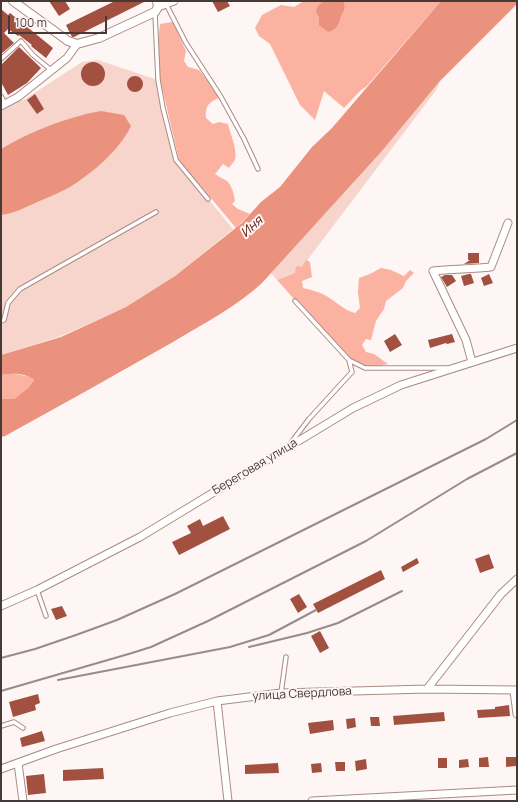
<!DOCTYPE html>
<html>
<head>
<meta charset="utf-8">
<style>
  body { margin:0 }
  #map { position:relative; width:518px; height:802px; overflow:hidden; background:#fdf6f4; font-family:Manrope,sans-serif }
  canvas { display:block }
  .frame { position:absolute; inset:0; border:2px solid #473936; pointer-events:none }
  .scale { position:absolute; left:8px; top:16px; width:99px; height:18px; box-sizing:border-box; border:2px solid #473936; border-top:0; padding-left:5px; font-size:12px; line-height:14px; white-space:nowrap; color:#473936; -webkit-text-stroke:3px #fdf6f4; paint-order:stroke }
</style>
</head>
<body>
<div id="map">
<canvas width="518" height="802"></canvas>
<div class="frame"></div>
<div class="scale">100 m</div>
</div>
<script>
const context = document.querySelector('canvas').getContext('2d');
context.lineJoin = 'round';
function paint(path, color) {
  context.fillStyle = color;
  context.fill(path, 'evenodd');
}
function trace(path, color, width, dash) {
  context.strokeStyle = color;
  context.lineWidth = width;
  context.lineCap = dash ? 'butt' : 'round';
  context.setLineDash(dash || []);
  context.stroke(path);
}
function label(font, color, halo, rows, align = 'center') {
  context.font = font + ' Manrope,sans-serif';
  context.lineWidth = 4;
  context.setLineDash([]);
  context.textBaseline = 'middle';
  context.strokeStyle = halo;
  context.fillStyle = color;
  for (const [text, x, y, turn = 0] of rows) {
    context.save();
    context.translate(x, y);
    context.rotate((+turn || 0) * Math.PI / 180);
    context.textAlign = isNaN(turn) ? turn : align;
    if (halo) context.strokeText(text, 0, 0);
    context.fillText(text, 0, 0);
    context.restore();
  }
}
paint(new Path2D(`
  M98,60l60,20 18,80 57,69 -58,47 -49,31 -65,29 -60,19v-244l24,-12 57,-37z
  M440,81l-3,8 -135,178 -7,6 -18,7 -6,-7 111,-122z`), '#f7d5cd');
paint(new Path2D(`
  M304,1h137l-75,86 -5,3 -17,18 -20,-17 -9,29 -15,-15 -30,-61 -11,-8 -4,-8 7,-13 19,-10 13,2z
  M173,22l13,29 -2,10 4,6 11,3 22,27c-12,5 -16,8 -15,21l7,6 6,-2 9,2c2,10 10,26 7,36 -1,2 -5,6 -6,8l-6,-4 -8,10c4,3 9,5 12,7 5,5 7,13 8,20l-3,3 6,5 12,5 -14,14 -57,-68 -23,-98 4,-38z
  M306,260l4,2 2,15 -10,4 1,7c9,2 17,4 25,9 10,6 14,12 27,16l5,-5 -2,-16 1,-14 11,-4 11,-6 10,2 13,6 6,-6 4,3 -8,8 -3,7 -17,13 -2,8 -8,12 -5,19 -5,-1 -4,6 4,7 8,2 14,10 -23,4 -16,-8 -72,-80 18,-7 1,-7 6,1z
  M11,373l19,4 4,3 -6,8 -14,11h-13v-24z`), '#fbb2a1');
paint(new Path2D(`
  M325,1h18c3,7 1,9 -2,15 -2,7 -4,14 -13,16l-9,-7v-8c-6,-7 -1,-13 6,-16z
  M441,1h76v3l-77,77 -58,70 -120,132c-26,24 -59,41 -89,59 -56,32 -112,63 -168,94l-4,1v-38h13l14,-11 6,-8c-9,-7 -22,-7 -33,-5v-20l60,-18 65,-30 49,-31 67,-53 19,-21 19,-15 32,-40 20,-19z
  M101,111l23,4 7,11c-12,25 -39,47 -61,61 -9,5 -19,9 -28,13 -14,6 -26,13 -41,15v-66c30,-18 66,-32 100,-38z`), '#eb927e');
paint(new Path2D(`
  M49,1h16l5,8 -11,7z
  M115,1h31l-72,36h-2l-6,-12z
  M212,1h15l3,5 -12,6z
  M1,9l7,6 2,-2 43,35 -7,10 -15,-12 1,-1 -13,-10 -1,1 -10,-7 -4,4 10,10 -13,11z
  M19,47l22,21 -14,15 -19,12 -7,-13v-17z
  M81 74a12 12 0 1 1 24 0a12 12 0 1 1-24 0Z
  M127 84a8 8 0 1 1 16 0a8 8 0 1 1-16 0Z
  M35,94l9,15 -7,5 -10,-14z
  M468,253h11v10l-15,1 6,-4h-2z
  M469,274h2l3,9 -10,3 -3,-10z
  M489,274l4,9 -9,3 -3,-8z
  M445,275h7l4,6 -9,6 -6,-10z
  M395,334l7,11 -12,7 -6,-11z
  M452,334l3,8 -8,2 -1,-1 -16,5 -2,-8z
  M223,516l7,13 -51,26 -7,-13 19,-9 -4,-7 13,-7 3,7z
  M489,554l5,14 -14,5 -5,-14z
  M417,558l2,5 -16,9 -2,-5z
  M381,570l4,9 -67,34 -5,-9z
  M299,594l8,13 -9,6 -8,-14z
  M62,606l5,10 -11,4 -5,-11z
  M320,631l9,17 -9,5 -9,-17z
  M38,694l2,9 -5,2 1,5 -23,7 -4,-15z
  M509,705l1,11 -32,2 -1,-8 18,-1v-2z
  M444,712l1,9 -51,4 -1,-9z
  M370,717h9l1,9h-9z
  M355,718l1,9 -9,2 -1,-10z
  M333,720l1,10 -24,4 -2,-11z
  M42,731l3,10 -23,6 -2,-9z
  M488,757l1,10h-10v-9z
  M506,757h10v9l-10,1z
  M438,758h9v10h-9z
  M366,759l1,10 -11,2 -1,-10z
  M468,759l1,8 -10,1v-8z
  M335,762h10v9h-9z
  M278,763l1,10 -34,1v-9z
  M321,763l1,9 -10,1 -1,-9z
  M103,768l1,11 -41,2v-11z
  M44,774l2,19 -18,2 -2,-19z`), '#a2503f');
const service = new Path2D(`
  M166,4l20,39 35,54 23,42 14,30
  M155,13l3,67 5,28 13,52 32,39
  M1,59l20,-18 12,14 18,15
  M1,96l4,8
  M1,321l3,-1 4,-17 12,-14 136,-77
  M349,360l16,8h83
  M290,444l19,-25 43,-47 -3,-12 -54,-59
  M37,590l9,26
  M281,693l5,-36
  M1,726l13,-4 9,6`);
const minor = new Path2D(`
  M158,7l16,-6
  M1,106l17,-9 49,-39 10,-14
  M472,362l-6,-22 -33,-69c19,-2 39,-2 58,-4l17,-44
  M1,606l36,-16 103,-53 213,-129 48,-23 116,-37
  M427,689l74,-95 16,-15
  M514,691l3,23
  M217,701l11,100
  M18,763l5,38
  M1,769l55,-20 114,-36 47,-12 64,-8 146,-4 90,1
  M312,801l205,-11`);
const tertiary = new Path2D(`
  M13,1l55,40 9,3 22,-6 56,-26 3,-5 -1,-6`);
trace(service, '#ab8a83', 5.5);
trace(minor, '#ab8a83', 9);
trace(tertiary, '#ab8a83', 10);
trace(service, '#fff', 3.5);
trace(minor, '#fff', 7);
trace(tertiary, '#fff', 8);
trace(new Path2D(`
  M249,647l58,-14 31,-10 64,-32
  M1,658l34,-9 41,-14 41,-15 58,-26 311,-155 31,-19
  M58,680l172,-33 39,-12 47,-25
  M1,691l131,-38 19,-6 57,-26 158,-80 101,-62 50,-26`), '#978c89', 2);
label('12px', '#473936', '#fdf6f4', [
  ["Береговая улица",255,467,-31],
  ["улица Свердлова",302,694,-3]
]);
label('italic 13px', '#5c0e00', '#fdf6f4', [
  ["Иня",252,227,-42]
]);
</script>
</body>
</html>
